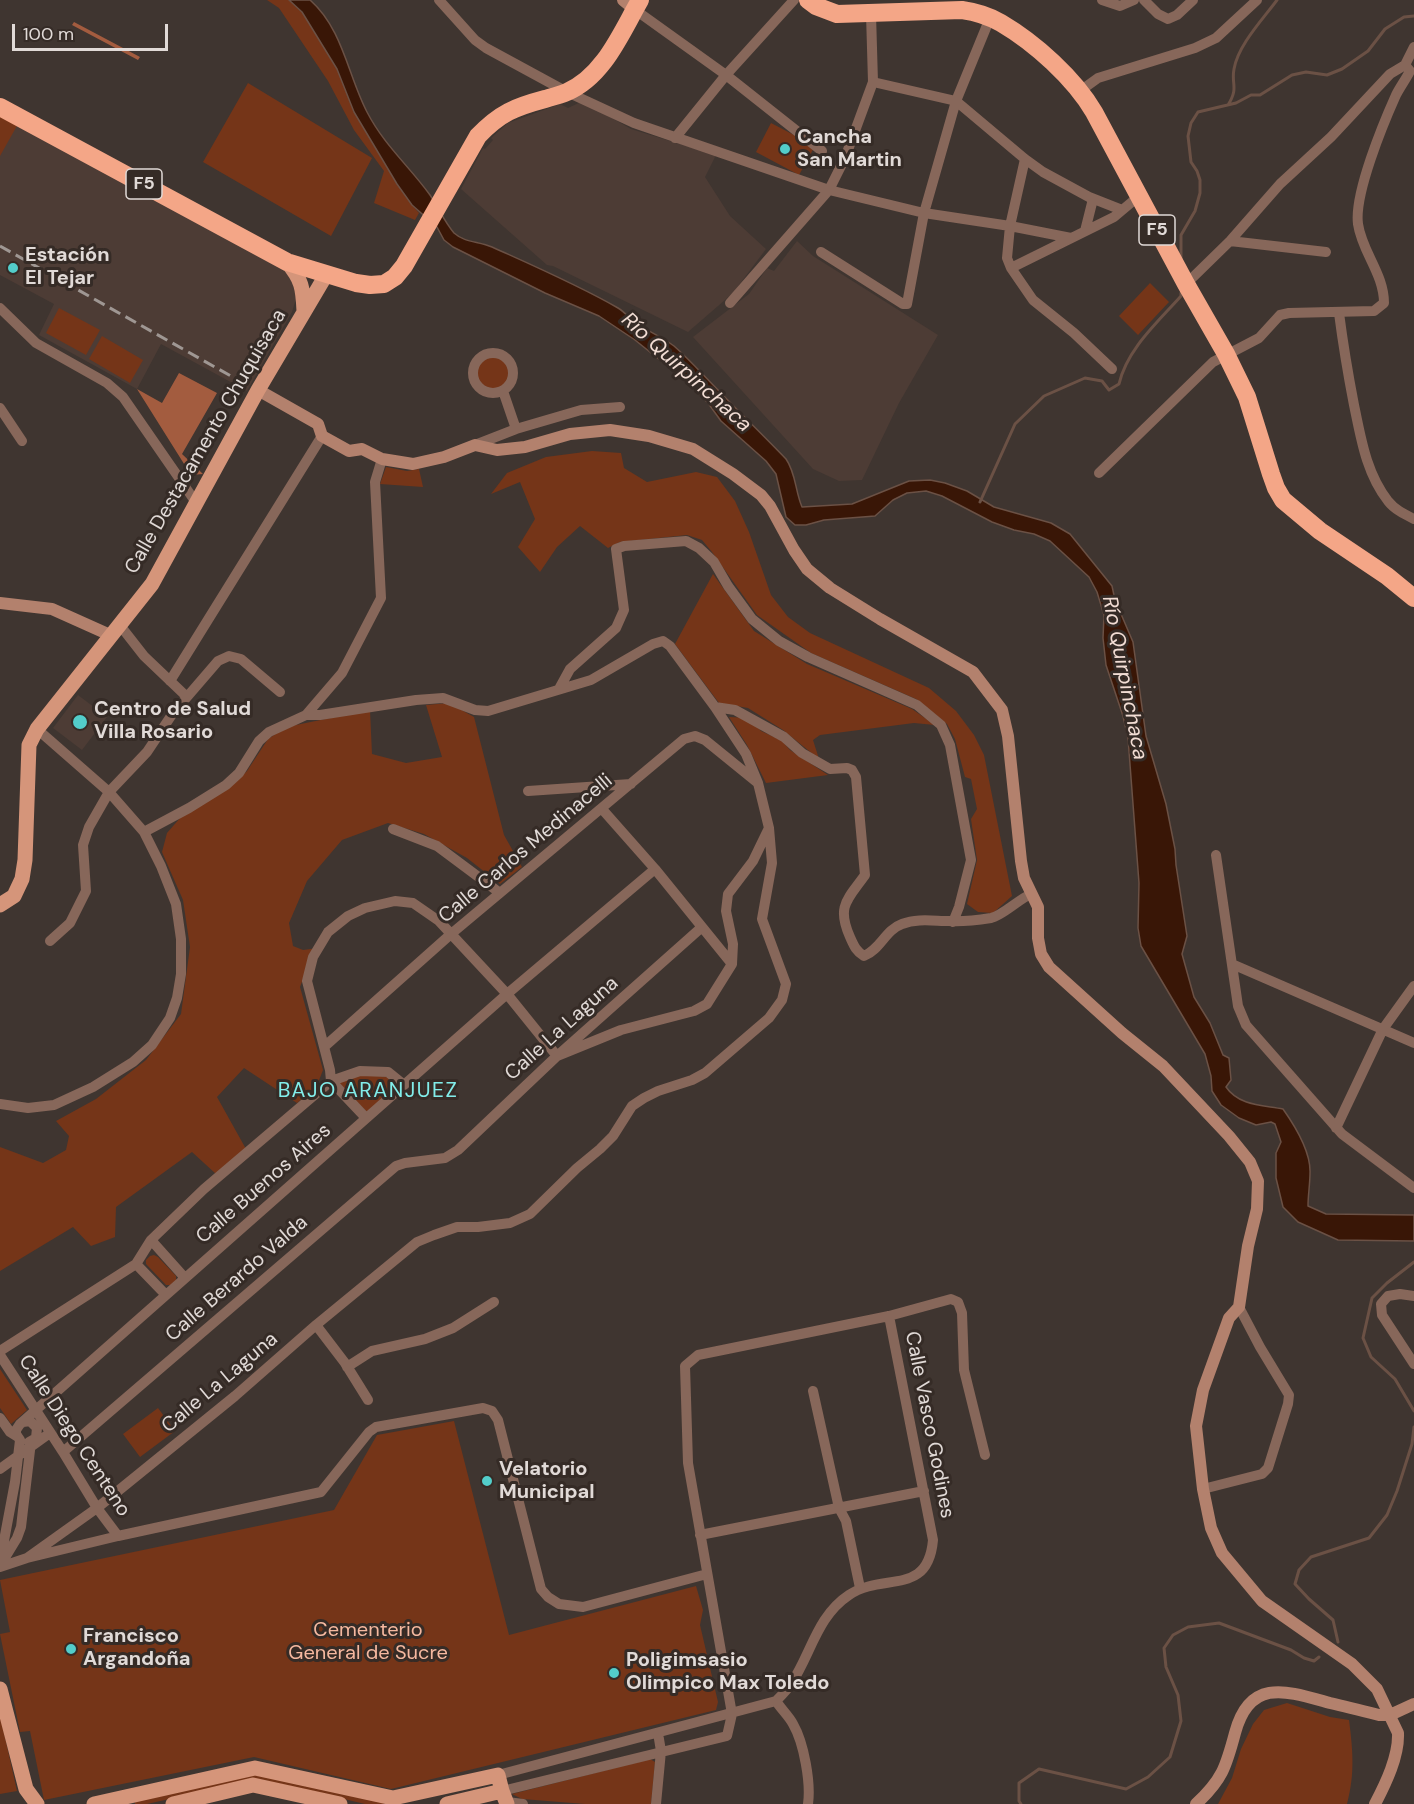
<!DOCTYPE html>
<html>
<head>
<meta charset="utf-8">
<style>
  body { margin:0 }
  #map { position:relative; width:1414px; height:1804px; overflow:hidden; background:#3f3530; font-family:"DM Sans",sans-serif }
  canvas { display:block }
  .scale { position:absolute; left:12px; top:24px; width:156px; height:27px; box-sizing:border-box; border:3px solid #e1dad7; border-top:0; padding-left:8px; font-size:18px; line-height:21px; white-space:nowrap; color:#e1dad7; -webkit-text-stroke:4px #352b26; paint-order:stroke }
</style>
</head>
<body>
<div id="map">
<canvas width="1414" height="1804"></canvas>
<div class="scale">100 m</div>
</div>
<script>
const context = document.querySelector('canvas').getContext('2d');
context.lineJoin = 'round';
function paint(path, color) {
  context.fillStyle = color;
  context.fill(path, 'evenodd');
}
function trace(path, color, width, dash) {
  context.strokeStyle = color;
  context.lineWidth = width;
  context.lineCap = dash ? 'butt' : 'round';
  context.setLineDash(dash || []);
  context.stroke(path);
}
function label(font, color, halo, rows, align = 'center') {
  context.font = font + ' "DM Sans",sans-serif';
  context.lineWidth = 6;
  context.setLineDash([]);
  context.textBaseline = 'middle';
  context.strokeStyle = halo;
  context.fillStyle = color;
  for (const [text, x, y, turn = 0] of rows) {
    context.save();
    context.translate(x, y);
    context.rotate((+turn || 0) * Math.PI / 180);
    context.textAlign = isNaN(turn) ? turn : align;
    if (halo) context.strokeText(text, 0, 0);
    context.fillText(text, 0, 0);
    context.restore();
  }
}
paint(new Path2D(`
  M583,101l48,28 85,26 -11,22 25,39 36,33 -33,44 -45,39 -135,-66 -6,-1 -86,-76 22,-41 2,1 8,-9 -2,-2 17,-15 52,-19 8,4z
  M0,115l283,151 12,20 1,13 -4,13 -45,79 -86,-47 -24,45 -98,-54 15,-31 -54,-29z
  M797,241l16,15 125,79 -39,68 -37,77 -23,1 -26,-12 -120,-132 56,-43 18,-26 7,3z
  M78,695l29,22 -25,33 -29,-22z`), '#4d3c35');
paint(new Path2D(`
  M267,0h22l13,12 9,14 26,43 17,43 43,72 15,21 7,8 -4,7 -41,-17 10,-32 -30,-41 -26,-49 -49,-73z
  M248,83l124,75 -41,78 -128,-74z
  M0,115l18,9 -18,32z
  M771,123l44,23 -16,29 -43,-23z
  M1150,283l19,19 -31,33 -19,-19z
  M59,308l41,22 -14,25 -40,-22z
  M102,336l41,24 -13,23 -41,-24z
  M477 373a16 16 0 1 1 32 0a16 16 0 1 1-32 0Z
  M592,451l29,2 3,15 23,14 49,-10 21,5 18,24 14,31 22,63 17,22 22,16 119,55 27,23 18,24 10,20 28,141 -19,17 -15,-1 -11,-8 10,-44 -6,-41 6,-10 -6,-30 -6,-2 -10,-38 -8,-15 -31,-25 -105,-46 -54,-38 -45,-63 -10,-12 -15,-5 -67,7 -12,6 -28,-22 -23,21 -17,25 -22,-25 17,-28 -15,-37 -29,12 16,-21 39,-16z
  M386,467l21,4 12,-2 4,18 -43,-3z
  M713,574l41,57 53,33 105,45 23,16 -21,-2 -94,12 -7,5 6,19 -36,-29 -35,-22 -29,-5 -44,-59z
  M449,703l25,14 30,118 18,32 -22,17 -33,-26 -43,-24 -36,-11 -46,17 -35,41 -18,42 4,23 10,4 15,-2 -7,9 -11,30 23,83 -7,18 -19,15 -53,-35 -27,29 29,52 -30,25 -24,-22 -76,55 -1,30 -24,9 -18,-19 -73,44v-124l43,16 23,-13 3,-14 -13,-15 40,-22 50,-39 35,-46 9,-67 -7,-47 -21,-48 5,-19 20,-23 45,-25 15,-14 21,-32 18,-12 84,-17 2,44 34,9 36,-6 -16,-52z
  M729,717l20,1 12,13 20,9 9,10 38,25 -62,8 -19,-38z
  M364,1074l24,3 9,8 -27,26h-4l-28,-29z
  M154,1255l4,2 18,19v6l-4,3h-6l-20,-21v-4l4,-4z
  M0,1369l27,41 -16,14 -11,-16z
  M158,1408l17,23 -35,26 -17,-23z
  M454,1421l55,214 187,-49 7,24 -3,15 18,77 -2,8 -325,79 -137,-32 -210,43 -14,-69 -10,1 -20,-98 10,-2 -10,-52 334,-70 43,-75z
  M1287,1703l43,14 19,3c4,31 6,54 -2,84h-129l14,-26 9,-29 12,-25 11,-14z
  M0,1715l17,76 -17,3z
  M650,1759l5,3 -4,42h-66l-63,-5 -10,-5z
  M250,1773l133,28 1,3h-19l-106,-25 -112,25h-12v-3z`), '#753518');
paint(new Path2D(`
  M74,22l66,35 -2,3 -66,-35z
  M179,373l38,20 -35,61 21,20 -12,1 -54,-86 25,14z`), '#a35c3f');
const water = new Path2D(`
  M289,0h21c33,29 38,76 57,112 17,33 42,54 63,83 8,12 15,28 24,38 11,10 25,8 38,14 42,19 86,38 126,61 7,4 11,10 17,15 13,8 27,14 39,23 16,14 30,30 45,45 22,23 45,45 67,68 10,14 9,32 16,48l50,-3 57,-23 21,-1 15,3 22,8 27,16 57,16 19,11 42,52 3,14 18,42 13,94 20,68 9,45 1,16 11,71 -5,18 12,43 16,26 13,32 6,3 2,22 -5,7c13,19 37,18 57,22 12,17 28,42 27,64 0,11 -2,22 -2,33l18,8 88,1v26l-76,-1 -40,-18 -15,-15 -7,-29v-25l5,-11 -6,-18 -4,-2 -15,3 -17,-7 -18,-13 -9,-14 -1,-15 -6,-22 -64,-108 -3,-18 1,-45 -11,-145 -5,-22 -17,-51 -3,-27 1,-23 -7,-23 -8,-15 -39,-36 -16,-7 -20,-4 -22,-8 -50,-26 -16,-5 -19,2 -14,7 -18,16 -51,4 -18,5h-11l-9,-8 -10,-43 -10,-13 -45,-40 -13,-18 -17,-18 -56,-45 -36,-24 -54,-23 -92,-46 -9,-7 -7,-13 -25,-22 -15,-21 -43,-72 -17,-43 -35,-57z`);
paint(water, '#391606');
trace(water, '#6b5145', 1.5);
trace(new Path2D(`
  M1228,105c11,-18 3,-20 6,-36 4,-24 29,-50 43,-69
  M1181,258v-23l14,-24 5,-18v-13l-3,-9 -6,-9 -3,-26 3,-13 7,-11 38,-9 15,-8h9l32,-20 14,-3 21,3 15,-6 26,-18 17,-22 19,-12 10,-1
  M980,502l35,-78 29,-28 41,-18 17,3 7,9 10,-6c8,-35 39,-62 62,-88v-3
  M1414,1262l-27,21 -15,15 -9,40 8,19 24,22 19,32
  M1338,1642l-5,-22 -24,-21 -14,-15 4,-14 12,-13 58,-19 18,-23 10,-24 15,-47 2,-17
  M1021,1804l-2,-3v-18l20,-14 87,20 22,-12 22,-20 11,-36 -3,-26 -12,-28 -2,-19 9,-13 15,-8 31,-4 72,27 13,8 10,3 5,-4`), '#6b5145', 3);
trace(new Path2D(`
  M439,0l36,40 11,8 81,44 67,31 195,67 95,23 86,13 61,12
  M1102,0l18,6 14,-6
  M1144,0l14,14 10,5 9,-4 16,-15
  M634,9l92,66 96,76
  M1405,65l9,-18
  M873,82l83,19 69,58 18,13 46,25 33,13
  M1080,91l18,-13 97,-30 21,-10 41,-38
  M675,138l51,-63 68,-75
  M1025,159l-15,67 -3,32 4,10 22,32 41,33 38,36
  M1085,231l8,-32
  M1230,241l96,11
  M821,252l82,52h4l17,-91 32,-112 34,-83
  M1011,268l103,-51 25,-21
  M730,303l99,-113 16,-32 28,-76 -2,-68
  M0,308l36,35 71,40 16,14 74,107
  M1339,313c4,31 9,61 15,92 7,33 12,68 34,96 6,8 16,13 26,18
  M473 373a20 20 0 1 1 40 0a20 20 0 1 1-40 0Z
  M503,391l13,38
  M0,408l22,33
  M475,445l41,-16 65,-19 39,-3
  M1099,473l114,-111 46,-24 21,-23 9,-2 85,-2 10,-8c0,-29 -22,-51 -26,-79 -4,-30 25,-100 38,-129 4,-8 10,-16 14,-24l-5,-6 -15,9 -59,63 -51,47 -50,57 -44,43
  M119,624l25,32 43,41
  M170,681l152,-245
  M559,689l11,-20 46,-41 8,-18 -8,-61 8,-3 62,-5 13,7 15,14 14,24 24,33 27,22 29,16 109,48 24,20 9,20 21,115 -12,47 -6,15
  M715,707l20,3 49,27 18,16 28,16 17,-1 5,2 4,7 9,98c-17,24 -29,31 -15,62 4,9 6,14 14,19 17,-7 21,-26 38,-32 15,-6 32,-3 47,-3 14,1 29,-1 42,-3 11,-2 28,-19 40,-24
  M306,715l36,-42 39,-75 -6,-116 7,-23
  M528,791l103,-7
  M393,829l44,17 63,47
  M1216,855l22,151 8,19 96,109 72,54
  M50,941l20,-18 16,-32 -3,-46 6,-18 20,-35 38,-40 26,-39 14,-16 31,-36 11,-5 12,3 39,33
  M732,964l1,-20 -7,-33 2,-17 25,-33 16,-33
  M1232,964l182,79
  M324,1047l127,-113 233,-195 11,-3 10,4 53,43
  M0,1104l28,4 26,-3 39,-18 40,-25 19,-17 18,-27 7,-20 4,-24v-35l-5,-35 -15,-38 -17,-34 -35,-40 -72,-63
  M366,1118l-35,-37 -1,-11 -23,-89 6,-24 15,-25 20,-16 17,-8 30,-7 18,2 26,18 68,73 50,62 64,-26 73,-19 13,-7 25,-40 -77,-95 -53,-60
  M1336,1128l47,-99 31,-43
  M151,1240l34,38
  M136,1264l29,30
  M1414,1296l-14,-2 -12,2 -7,8 1,11 32,49
  M316,1325l29,38 23,37
  M0,1351l136,-87 15,-24 53,-51 127,-108 29,-10 28,1 16,13
  M0,1355l63,97 34,56 21,28
  M347,1367l25,-16 53,-12 28,-11 41,-26
  M813,1391l26,117 7,13 14,67
  M0,1418l10,14 8,5
  M20,1424l3,-2 7,-1 7,7 -1,10 -7,4
  M63,1452l333,-286 9,-3 40,-5 13,-8 99,-94 145,-129
  M0,1469l50,-36
  M1203,1489l59,-15 6,-6 20,-64 1,-9 -29,-48 -21,-40
  M700,1535l224,-44
  M27,1558l70,-50 138,-112 81,-71 101,-83 17,-7 23,-8h21l32,-4 20,-9 47,-46 23,-19 13,-13 19,-30 12,-8 14,-7 34,-11 13,-7 64,-55 13,-18 4,-16 -24,-65 10,-56 -3,-35 -11,-45 -12,-29 -31,-47 -45,-61 -7,-5 -10,3 -62,36 -103,31 -13,-1 -32,-12 -27,2 -96,15h-14l-37,17 -10,9 -20,32 -13,12 -37,23 -45,24
  M3,1561l14,-23 4,-11 10,-85
  M0,1562l15,-80 5,-42 -4,-6v-4l4,-6 487,-430 148,-125
  M0,1567l27,-9 91,-22 203,-44 48,-60 7,-5 107,-19 9,3 6,9 43,169 7,8 11,7 24,3 124,-33
  M776,1701c5,8 13,15 17,23 11,19 18,59 15,80
  M498,1775l278,-74c5,-5 11,-11 15,-17 20,-30 26,-68 58,-89 34,-23 79,2 84,-55l-44,-224
  M502,1791l225,-55 5,-22 -44,-251 -3,-97 13,-11 191,-39 62,-17 7,3 4,11 2,57 21,85
  M507,1802l16,2
  M656,1804l5,-53 -3,-18`), '#87675a', 10);
trace(new Path2D(`
  M623,0l11,9
  M258,390l60,34 4,12 27,15 13,-2 20,10 31,5 31,-7 31,-12 22,5 28,-3 45,-13 40,-4 39,6 44,13 40,25 28,21 9,11 24,44 13,19 23,19 50,31 93,53 29,38 6,26 13,125 3,17 14,29v31l3,16 8,13 73,66 41,33 66,70 21,26 8,19 -1,28 -9,37 -9,61 -10,11 -26,72 -7,36 7,63 8,39 11,25 40,48 90,63 25,25 21,44c1,23 -12,50 -23,71
  M0,603l52,6 58,26
  M1196,1804c26,-24 30,-37 39,-71 15,-56 52,-42 95,-30 17,4 33,8 49,12h11l24,-11`), '#b3816d', 12);
trace(new Path2D(`
  M287,262c15,18 16,26 17,49
  M0,905l14,-9 8,-17 3,-19 4,-115 8,-16 115,-145 106,-194 68,-115
  M0,1689l26,100 11,15
  M94,1804l161,-36 138,30 105,-23 4,16 5,13
  M173,1804l80,-19 87,19
  M447,1804l55,-13`), '#d5957a', 15);
trace(new Path2D(`
  M808,0l8,6 21,8 125,-4c14,2 27,6 39,13 34,20 73,55 93,89l92,172 40,70 21,43 24,77 5,14 7,12 37,31 67,45 27,22
  M0,107l287,155 69,21 14,2 14,-1 11,-7 9,-11 74,-130c22,-23 37,-29 67,-37 7,-2 15,-4 22,-7 37,-16 54,-59 73,-92`), '#f4a687', 18);
trace(new Path2D(`
  M0,246l245,138`), '#9f9793', 3, [12, 6]);
for (const [x, y, r, color] of [
  [785,149,6,"#53cdca"],
  [13,268,6,"#53cdca"],
  [80,722,8,"#53cdca"],
  [487,1481,6,"#53cdca"],
  [71,1649,6,"#53cdca"],
  [614,1673,6,"#53cdca"]
]) {
  const dot = new Path2D();
  dot.arc(x, y, r, 0, 2 * Math.PI);
  context.fillStyle = color;
  context.fill(dot);
  trace(dot, '#352b26', 2);
}
for (const [x, y, w] of [
  [144,184,36],
  [1157,230,36]
]) {
  const box = new Path2D();
  box.roundRect(x - w / 2, y - 15, w, 30, 4.5);
  context.fillStyle = '#352b26';
  context.fill(box);
  trace(box, '#e1dad7', 1.5);
}
label('bold 18px', '#e1dad7', null, [
  ["F5",144,184],
  ["F5",1157,230]
]);
label('bold 20px', '#e1dad7', '#352b26', [
  ["Cancha",797,138],
  ["San Martin",797,161],
  ["Estación",25,256],
  ["El Tejar",25,279],
  ["Centro de Salud",94,710],
  ["Villa Rosario",94,733],
  ["Velatorio",499,1470],
  ["Municipal",499,1493],
  ["Francisco",83,1637],
  ["Argandoña",83,1660],
  ["Poligimsasio",626,1661],
  ["Olimpico Max Toledo",626,1684]
], 'left');
label('20px', '#e1dad7', '#352b26', [
  ["Calle Destacamento Chuquisaca",206,442,-60],
  ["Calle Carlos Medinacelli",526,849,-40],
  ["Calle La Laguna",562,1029,-42],
  ["Calle Buenos Aires",264,1184,-41],
  ["Calle Berardo Valda",237,1279,-41],
  ["Calle La Laguna",220,1383,-40],
  ["Calle Vasco Godines",929,1425,79],
  ["Calle Diego Centeno",74,1436,57]
]);
label('20px', '#f5b89f', '#352b26', [
  ["Cementerio",368,1631],
  ["General de Sucre",368,1654]
]);
label('italic 21px', '#f2ddd4', '#352b26', [
  ["Río Quirpinchaca",686,373,42],
  ["Río Quirpinchaca",1124,678,79]
]);
context.letterSpacing = '1.5px';
label('21px', '#82edea', '#352b26', [
  ["BAJO ARANJUEZ",368,1091]
]);
context.letterSpacing = '0px';
</script>
</body>
</html>
